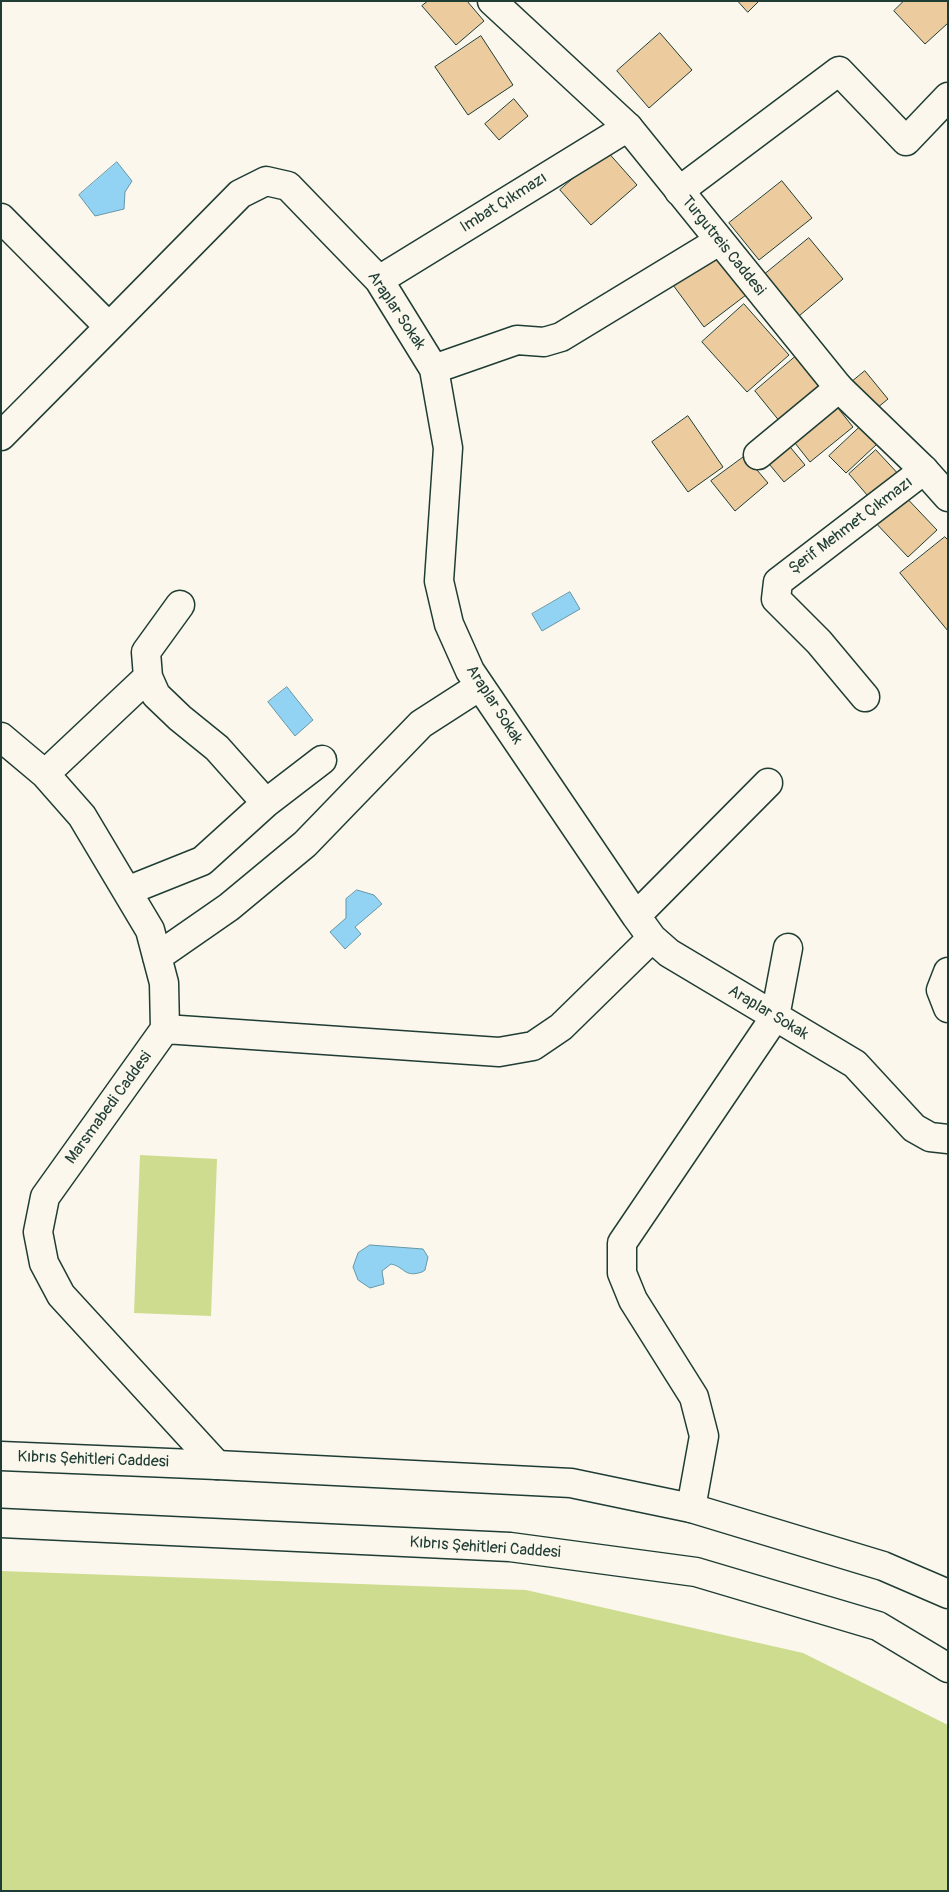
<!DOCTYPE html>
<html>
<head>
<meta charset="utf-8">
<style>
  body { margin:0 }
  #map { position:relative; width:949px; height:1892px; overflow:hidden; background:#fbf7ec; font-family:Pangolin,sans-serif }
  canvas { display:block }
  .frame { position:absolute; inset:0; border:2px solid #1f3d34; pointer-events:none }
</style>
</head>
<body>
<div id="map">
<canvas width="949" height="1892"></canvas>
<div class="frame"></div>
</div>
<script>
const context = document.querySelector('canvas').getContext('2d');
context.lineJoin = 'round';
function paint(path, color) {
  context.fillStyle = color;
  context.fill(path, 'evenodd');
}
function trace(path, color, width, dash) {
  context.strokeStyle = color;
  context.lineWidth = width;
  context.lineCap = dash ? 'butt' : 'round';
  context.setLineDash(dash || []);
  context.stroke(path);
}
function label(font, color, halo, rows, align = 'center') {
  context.font = font + ' Pangolin,sans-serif';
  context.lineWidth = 4.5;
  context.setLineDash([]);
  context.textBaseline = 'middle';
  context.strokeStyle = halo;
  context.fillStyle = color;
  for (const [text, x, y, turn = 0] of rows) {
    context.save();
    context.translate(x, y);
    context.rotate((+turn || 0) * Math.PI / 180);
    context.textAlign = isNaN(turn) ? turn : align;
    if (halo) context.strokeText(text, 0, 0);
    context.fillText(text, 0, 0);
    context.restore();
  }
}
paint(new Path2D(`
  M140,1155l77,4 -6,157 -77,-3z
  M1,1571l525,19 277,63 145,72v166h-947z`), '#cedc90');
const water = new Path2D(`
  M117,162l15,19 -7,11 -1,17 -29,7 -16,-21z
  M570,592l10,17 -38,22 -10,-17z
  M287,687l26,33 -18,16 -27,-34z
  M357,890l17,5 8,9 -27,23 6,7 -16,15 -15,-17 16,-14v-19z
  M370,1245l53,4 5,8 -3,13 -3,2c-18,6 -17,-5 -31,-8l-9,7 2,13 -14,4 -12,-8 -5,-13 5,-14z`);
paint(water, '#92d3f3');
trace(water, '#6497a7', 1);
const building = new Path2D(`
  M428,1h39l17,20 -28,24 -34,-39z
  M738,1h21l-11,11z
  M904,1h44v22l-23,21 -31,-33z
  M660,33l32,37 -43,38 -32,-37z
  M481,36l32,49 -45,30 -33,-48z
  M514,99l14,17 -29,24 -14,-16z
  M606,150l31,35 -46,40 -31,-35z
  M782,181l30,37 -53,42 -30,-37z
  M809,238l34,41 -44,37 -34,-42z
  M715,253l31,42 -42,32 -31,-42z
  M744,304l45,51 -42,37 -45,-50z
  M795,357l31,38 -41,33 -30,-37z
  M865,371l23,28 -17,14 -23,-28z
  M834,403l19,24 -43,35 -19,-24z
  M688,416l35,51 -35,25 -36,-50z
  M861,426l16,18 -31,29 -17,-17z
  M786,442l19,23 -21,17 -19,-23z
  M876,450l26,28 -28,25 -25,-29z
  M745,456l23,27 -33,28 -24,-30z
  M900,491l37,39 -29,27 -37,-39z
  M945,537l3,3v91l-48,-58z`);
paint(building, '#eccc9e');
trace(building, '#1f3d34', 1);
const street = new Path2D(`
  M679,191l160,-120 67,70 42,-44
  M1,218l108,109 -108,109
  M379,280l249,-153
  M109,327l131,-133 26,-13 22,5 91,94 55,89 14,79 -9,133 10,43 21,47 166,245 16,22 17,15 186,111 59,64 16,9 18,2
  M434,369l83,-29 27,2 17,-5 158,-96
  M758,455l81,-67
  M180,605l-34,47 2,25 8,18 24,23 37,30 49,55
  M865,697l-46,-55 -43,-43 2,-17 146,-112
  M1,737l44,37 37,42 68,114 14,53 1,46 -120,168 -7,35 6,31 17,32 156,170
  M45,774l103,-97
  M127,891l75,-30 64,-58 56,-43
  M636,916l132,-133
  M157,957l72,-50 76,-63 116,-120 59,-38
  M948,972l-7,18 7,18
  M165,1029l334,23 34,-6 28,-19 91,-89
  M691,1508l13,-72 -10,-39 -61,-97 -11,-27v-30l153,-226 13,-69`);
const secondary = new Path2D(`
  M492,1l136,126 211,261 85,82 24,27`);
const highway = new Path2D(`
  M1,1456l216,9 354,18 120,25 192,58 65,28
  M1,1523l509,24 186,25 182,54 70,42`);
trace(street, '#1f3d34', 31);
trace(secondary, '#1f3d34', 31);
trace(highway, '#1f3d34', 31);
trace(street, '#fbf7ec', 28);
trace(secondary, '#fbf7ec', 28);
trace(highway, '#fbf7ec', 28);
label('16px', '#1f3d34', '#fbf7ec', [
  ["Imbat Çıkmazı",504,203,-32],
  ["Turgutreis Caddesi",723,246,51],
  ["Araplar Sokak",396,311,56],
  ["Şerif Mehmet Çıkmazı",851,526,-37],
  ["Araplar Sokak",494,705,57],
  ["Araplar Sokak",768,1013,31],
  ["Marsmabedi Caddesi",109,1108,-54],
  ["Kıbrıs Şehitleri Caddesi",93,1460,2],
  ["Kıbrıs Şehitleri Caddesi",485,1548,4]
]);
</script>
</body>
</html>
